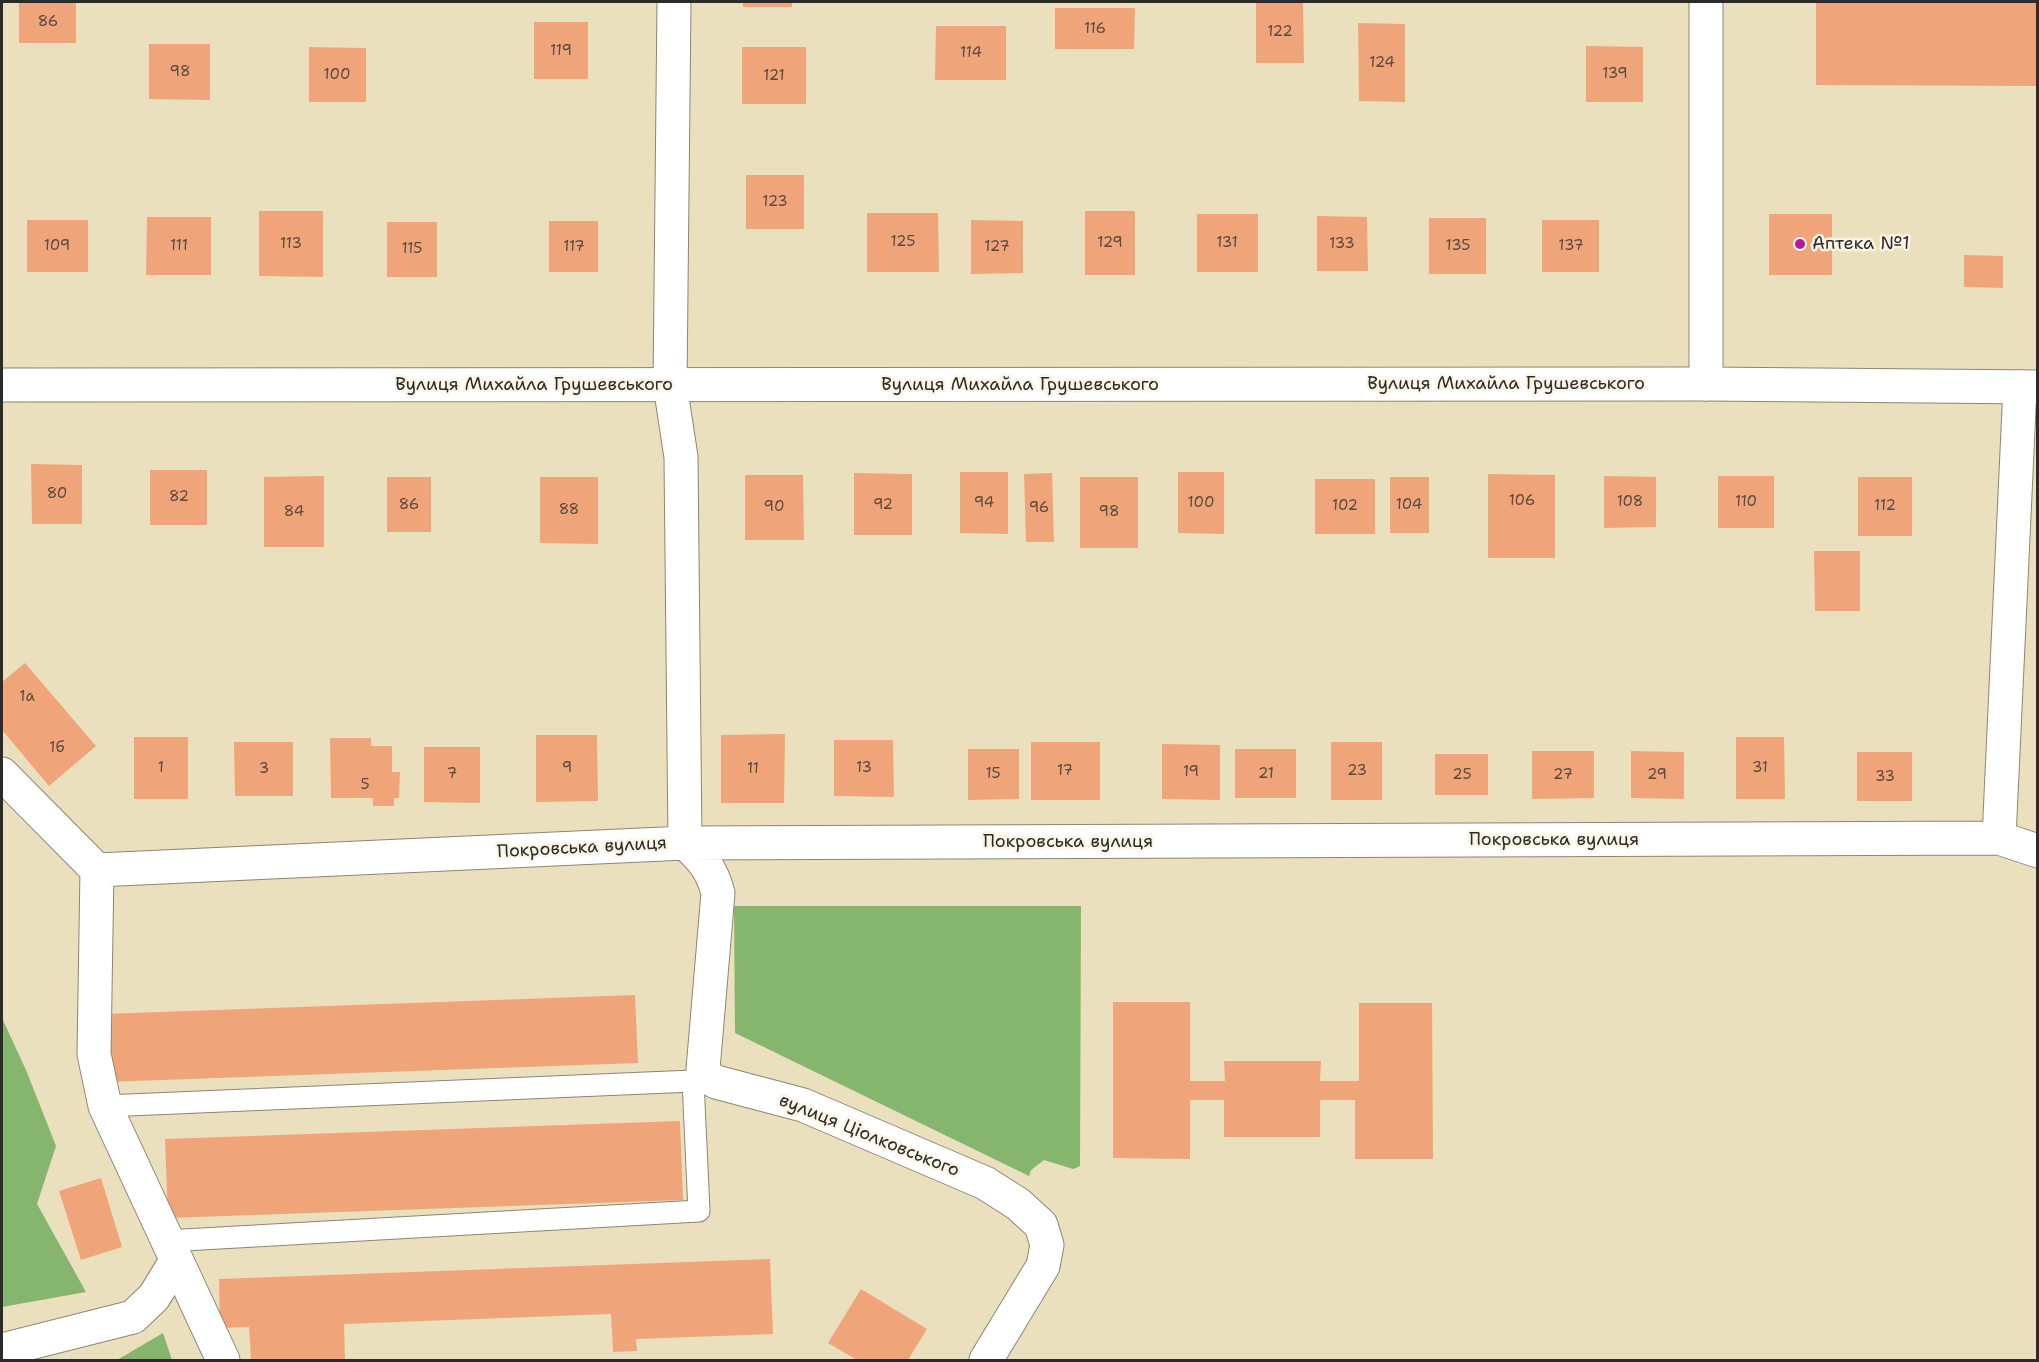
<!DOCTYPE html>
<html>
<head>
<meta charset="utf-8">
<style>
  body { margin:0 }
  #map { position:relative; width:2039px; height:1362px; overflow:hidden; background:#ebe0bd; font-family:"Shantell Sans",sans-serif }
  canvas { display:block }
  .frame { position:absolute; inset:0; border:3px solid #2b2b2b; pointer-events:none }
</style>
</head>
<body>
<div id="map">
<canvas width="2039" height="1362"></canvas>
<div class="frame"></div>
</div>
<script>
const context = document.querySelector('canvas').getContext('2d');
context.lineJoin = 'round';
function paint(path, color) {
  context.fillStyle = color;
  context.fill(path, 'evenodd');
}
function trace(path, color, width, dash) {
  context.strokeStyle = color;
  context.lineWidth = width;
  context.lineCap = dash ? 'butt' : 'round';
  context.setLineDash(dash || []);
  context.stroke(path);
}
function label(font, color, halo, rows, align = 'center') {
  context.font = font + ' "Shantell Sans",sans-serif';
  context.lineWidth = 5;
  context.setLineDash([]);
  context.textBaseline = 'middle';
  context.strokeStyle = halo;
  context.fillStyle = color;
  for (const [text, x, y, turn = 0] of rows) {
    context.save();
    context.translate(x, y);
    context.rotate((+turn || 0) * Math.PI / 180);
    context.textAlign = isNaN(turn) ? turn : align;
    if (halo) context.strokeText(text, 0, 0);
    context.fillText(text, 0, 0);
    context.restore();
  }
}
paint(new Path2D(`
  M734,906h347l-1,260 -7,3 -29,-9 -13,10 -2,6 -294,-143z
  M2,1018l24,52 30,76 -19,58 49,88 -84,15z
  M163,1333l9,27h-55z`), '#86b56e');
paint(new Path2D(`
  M19,2h57v41h-57z
  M743,2h49v5h-49z
  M1256,2h47l1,61h-48z
  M1816,2h221v84l-221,-1z
  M1055,8h80l-1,41h-79z
  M534,22h54v57h-54z
  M1358,23l47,1v78l-46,-1z
  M936,26h70v54h-71z
  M149,44h61v56l-61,-1z
  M1586,46l57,1v55h-57z
  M309,47l57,1v54h-57z
  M742,47h64v57h-64z
  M746,175h58v54h-58z
  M259,211h64v66l-64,-1z
  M1085,211h50v64h-50z
  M867,213h71l1,59h-72z
  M1197,214h61v58h-61z
  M1769,214h63v61h-63z
  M1317,216l50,1 1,54h-51z
  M147,217h64v58h-65z
  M1429,218h57v56h-57z
  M27,220h61v52h-61z
  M971,220l52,1v52l-52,1z
  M1542,220h57v52h-57z
  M549,221h49v51h-49z
  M387,222h50v55h-50z
  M1964,255l39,1v32l-39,-1z
  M31,464l51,1v59h-50z
  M150,470h57v55h-57z
  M960,472h48v62l-48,-1z
  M1178,472h46v62l-46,-1z
  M854,473l58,1v61h-58z
  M1052,473l2,69h-28l-2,-68z
  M1488,474l67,1v83h-67z
  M745,475h58l1,65h-59z
  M324,476v71h-60v-70z
  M1604,476l52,1v50l-52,1z
  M1718,476h56v52h-56z
  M387,477h44v55h-44z
  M540,477h58v67l-58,-1z
  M1080,477h58v71h-58z
  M1390,477h39v56h-39z
  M1858,477h54v59h-54z
  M1315,479h60v55h-60z
  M1814,551h46v60h-45z
  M25,663l71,83 -47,40 -47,-56v-48z
  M785,734l-1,69h-63v-68z
  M536,735h61l1,66 -62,1z
  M134,737h54v62h-54z
  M1736,737h48l1,62h-49z
  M330,738h41v8h21v26h8l-1,26h-5v8h-21v-8h-42z
  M834,740h59l1,57 -60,-1z
  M234,742h59v54h-58z
  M1031,742h69v58h-69z
  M1331,742h51v58h-51z
  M1162,744l58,1v55l-58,-1z
  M424,747h56v56l-56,-1z
  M968,749h51v50l-51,1z
  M1235,749h61v49h-61z
  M1532,751h62v47l-62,1z
  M1631,751l53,1v47l-53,-1z
  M1857,752h55v49h-55z
  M1435,754h53v41h-53z
  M635,995l3,68 -532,19 -2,-68z
  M1113,1002h77v79h35l-1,-20h97l-1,20h39v-78h73l1,156h-78v-59h-35v37h-96v-37h-34v59l-77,-1z
  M680,1121l3,79 -515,18 -3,-79z
  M101,1178l21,69 -41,13 -22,-69z
  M770,1259l3,75 -137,5 1,12 -24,1 -2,-38 -267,10 1,36h-94l-2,-33 -29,1 -1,-49z
  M861,1289l66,40 -19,31h-51l-29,-17z`), '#efa579');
const lane = new Path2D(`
  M105,1106l588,-25
  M166,1241l533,-30 -6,-130 13,-5`);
const street = new Path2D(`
  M674,2l-4,383 11,72 4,386c18,16 27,27 33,50l-15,176 3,7 10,6 87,23 182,78 33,21 23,21 6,20 -4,21 -57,94
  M1706,384v-382
  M2,774l95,96 -3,184 11,52 118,254
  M1999,838l21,-451
  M97,870l588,-27 1314,-5 39,13
  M2,1350l131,-33 21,-20 22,-36`);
const secondary = new Path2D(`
  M2,385l1704,-1 332,3`);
trace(lane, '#8b8674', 23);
trace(street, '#8b8674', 35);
trace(secondary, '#8b8674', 35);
trace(lane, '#fff', 21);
trace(street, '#fff', 33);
trace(secondary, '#fff', 33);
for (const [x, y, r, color] of [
  [1800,244,6,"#b5179e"]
]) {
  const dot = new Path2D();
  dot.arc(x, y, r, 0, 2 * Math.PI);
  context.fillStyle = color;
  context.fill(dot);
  trace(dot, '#fcf5e5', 2);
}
label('15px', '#5c4a3e', null, [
  ["86",48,22],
  ["116",1095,29],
  ["122",1280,32],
  ["119",561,51],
  ["114",971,53],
  ["124",1382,63],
  ["98",180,72],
  ["139",1615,74],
  ["100",337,75],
  ["121",774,76],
  ["123",775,202],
  ["125",903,242],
  ["129",1110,243],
  ["131",1227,243],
  ["113",291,244],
  ["133",1342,244],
  ["109",57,246],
  ["111",179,246],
  ["135",1458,246],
  ["137",1571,246],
  ["117",574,247],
  ["127",997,247],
  ["115",412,249],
  ["80",57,494],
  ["82",179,497],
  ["106",1522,501],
  ["108",1630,502],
  ["110",1746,502],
  ["94",984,503],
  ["100",1201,503],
  ["86",409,505],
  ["92",883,505],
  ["104",1409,505],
  ["102",1345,506],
  ["112",1885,506],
  ["90",774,507],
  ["96",1039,508],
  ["88",569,510],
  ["84",294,512],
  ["98",1109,512],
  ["1а",27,697],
  ["1б",57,748],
  ["1",161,768],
  ["9",567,768],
  ["13",864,768],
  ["31",1760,768],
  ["3",264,769],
  ["11",753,769],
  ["17",1065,771],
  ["23",1357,771],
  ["19",1191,772],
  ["7",452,774],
  ["15",993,774],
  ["21",1266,774],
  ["25",1462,775],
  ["27",1563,775],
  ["29",1657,775],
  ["33",1885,777],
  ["5",365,785]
]);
label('18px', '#2b2b2b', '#fcf5e5', [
  ["Аптека №1",1812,244]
], 'left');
label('18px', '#2b2b2b', '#fcf5e5', [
  ["Вулиця Михайла Грушевського",1506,384],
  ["Вулиця Михайла Грушевського",534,385],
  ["Вулиця Михайла Грушевського",1020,385],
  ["Покровська вулиця",1554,840],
  ["Покровська вулиця",1068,842],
  ["Покровська вулиця",582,848,-3],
  ["вулиця Ціолковського",869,1136,22]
]);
</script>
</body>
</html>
